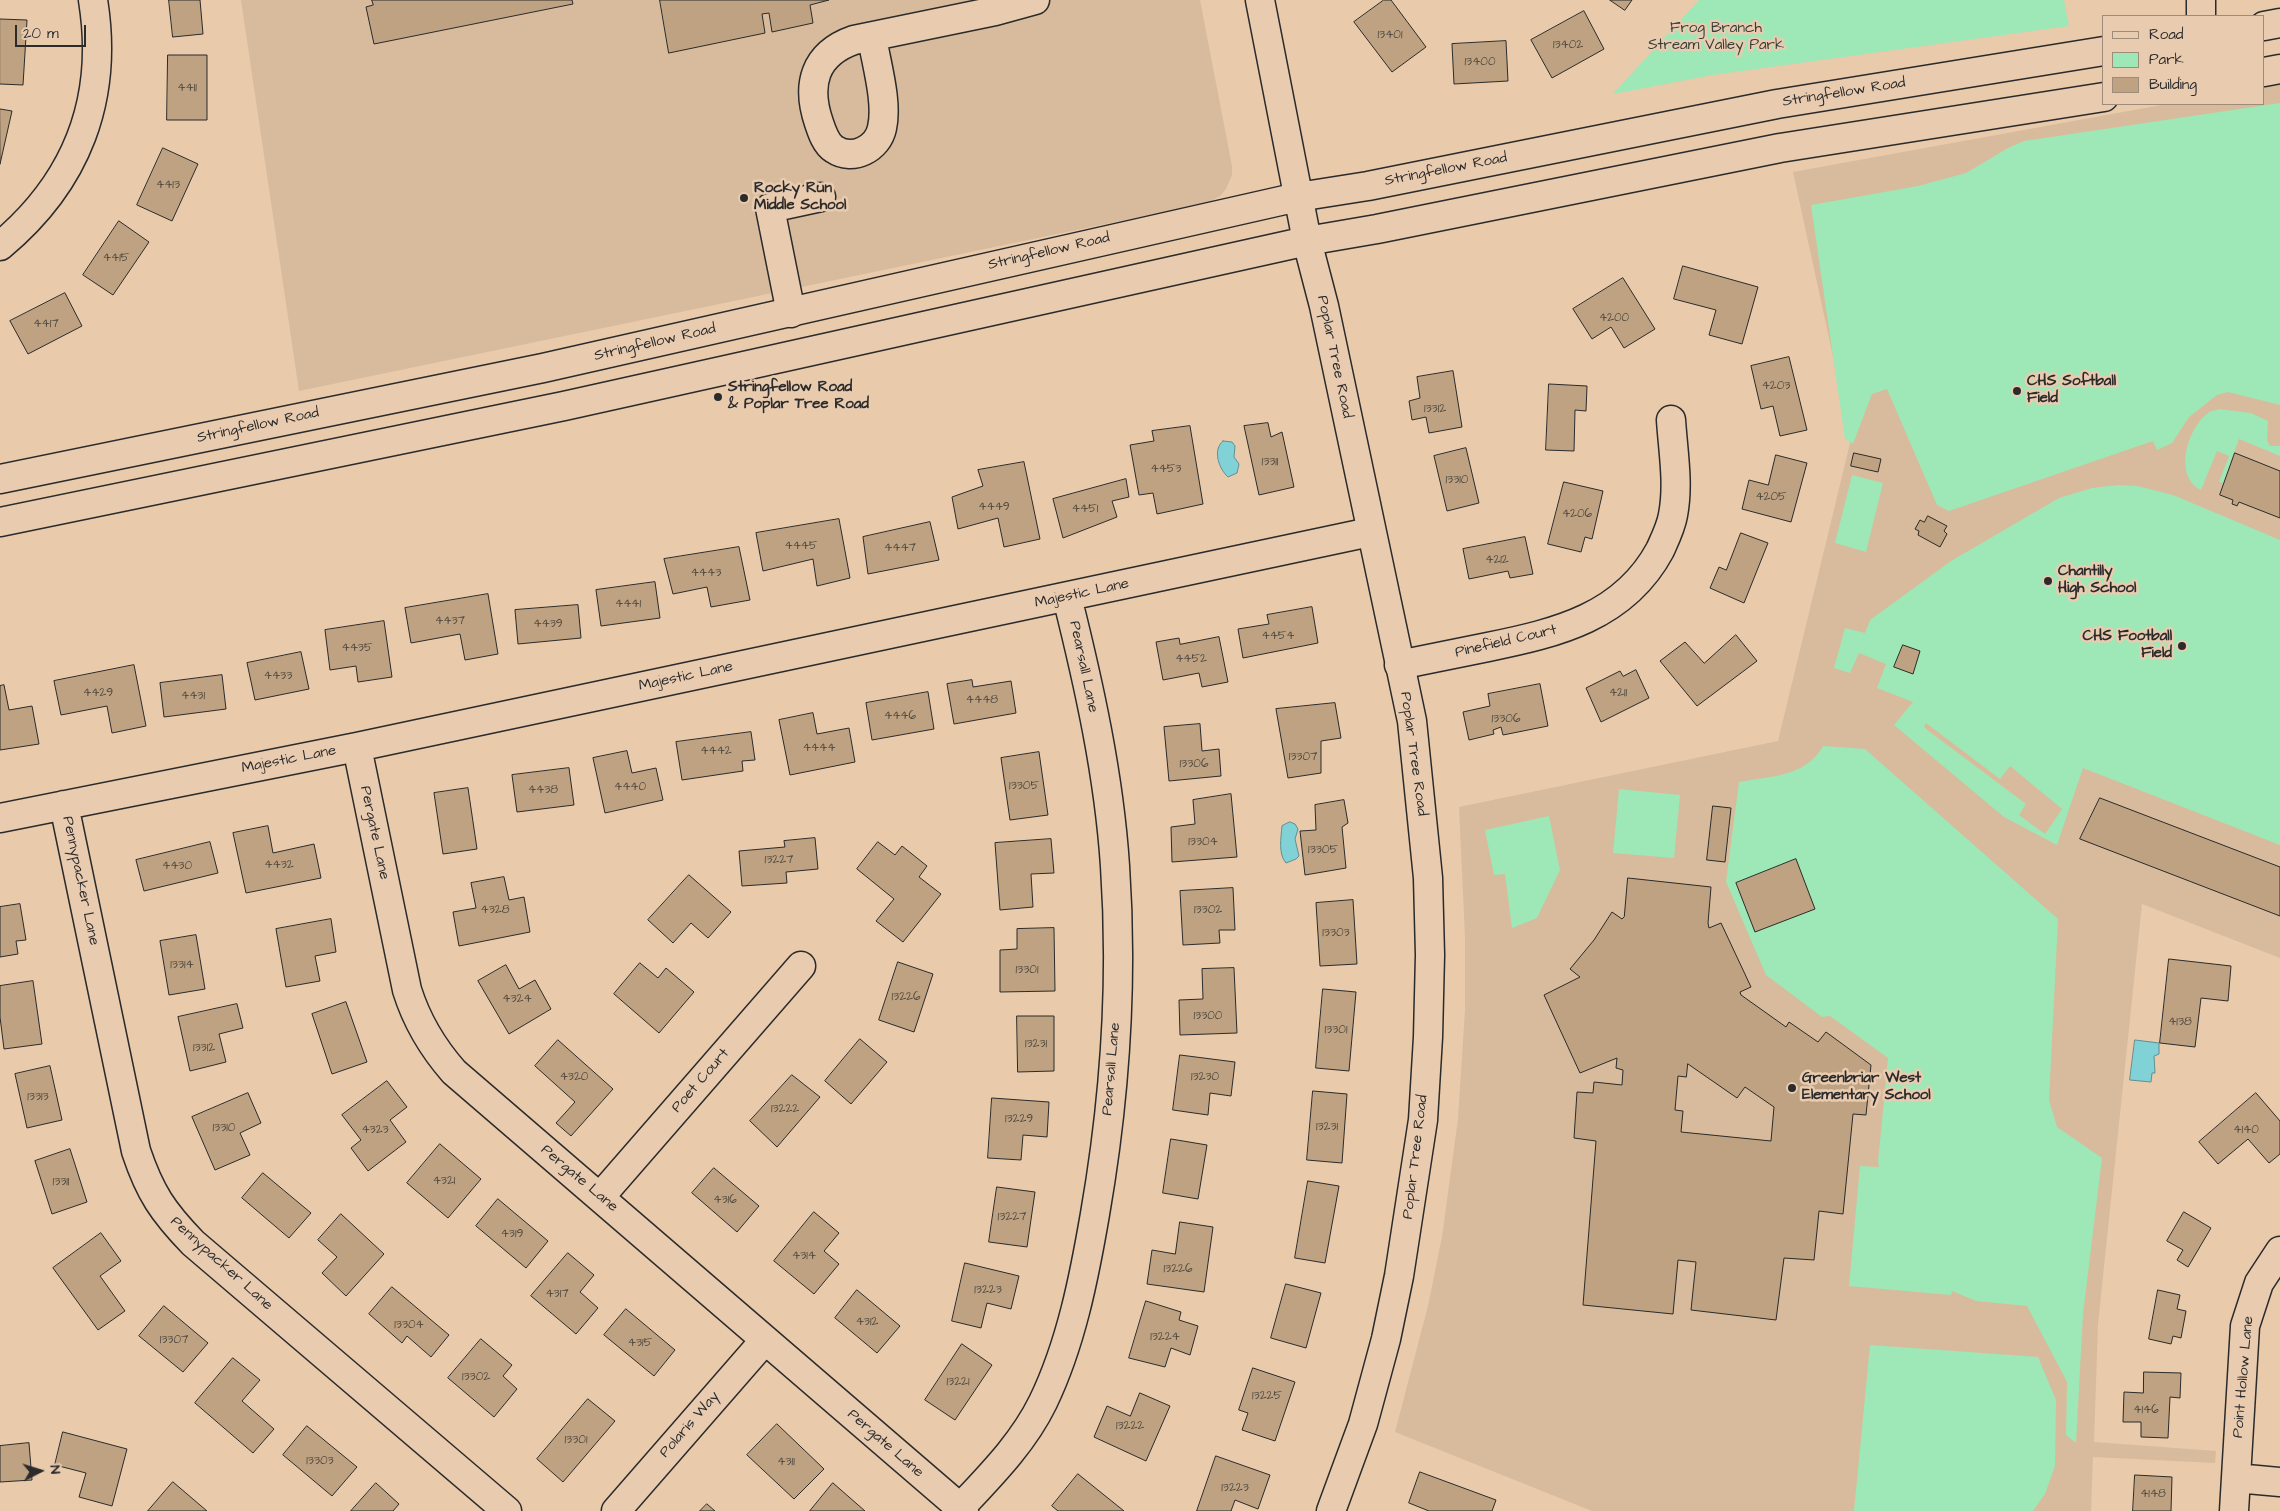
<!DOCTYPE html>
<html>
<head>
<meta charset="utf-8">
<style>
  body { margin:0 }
  #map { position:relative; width:2280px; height:1511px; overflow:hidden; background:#e9caab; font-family:"Architects Daughter",sans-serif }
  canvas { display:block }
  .legend { position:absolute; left:2102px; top:15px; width:162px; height:90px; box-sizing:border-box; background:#e9cbb0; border:1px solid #9d8b7b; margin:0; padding:6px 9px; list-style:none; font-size:15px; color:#2b2b2b }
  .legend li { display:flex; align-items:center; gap:10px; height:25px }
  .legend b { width:25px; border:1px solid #9d8b7b }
  .north { position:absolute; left:15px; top:1446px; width:50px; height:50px; -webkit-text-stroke:4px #e9cbb0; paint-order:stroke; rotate:85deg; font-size:14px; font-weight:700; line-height:20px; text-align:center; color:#2b2b2b }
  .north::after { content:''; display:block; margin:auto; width:18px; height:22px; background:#2b2b2b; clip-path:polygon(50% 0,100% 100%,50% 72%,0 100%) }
  .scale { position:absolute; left:15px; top:25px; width:71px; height:22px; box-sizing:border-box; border:2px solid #2b2b2b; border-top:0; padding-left:6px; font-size:15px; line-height:18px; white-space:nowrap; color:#2b2b2b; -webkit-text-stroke:4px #e9cbb0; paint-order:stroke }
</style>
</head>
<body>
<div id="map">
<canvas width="2280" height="1511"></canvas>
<ul class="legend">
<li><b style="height:6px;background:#e9cbb0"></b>Road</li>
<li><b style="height:14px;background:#9ee7b6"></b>Park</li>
<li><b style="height:14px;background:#bea281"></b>Building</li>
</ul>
<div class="north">N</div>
<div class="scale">20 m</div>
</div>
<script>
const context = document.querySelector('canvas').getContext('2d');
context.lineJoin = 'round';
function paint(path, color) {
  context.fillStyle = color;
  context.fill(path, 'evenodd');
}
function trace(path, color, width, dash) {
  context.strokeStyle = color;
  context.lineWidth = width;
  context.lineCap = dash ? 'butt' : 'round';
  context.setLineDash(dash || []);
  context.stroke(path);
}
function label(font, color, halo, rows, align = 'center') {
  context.font = font + ' "Architects Daughter",sans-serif';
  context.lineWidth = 5;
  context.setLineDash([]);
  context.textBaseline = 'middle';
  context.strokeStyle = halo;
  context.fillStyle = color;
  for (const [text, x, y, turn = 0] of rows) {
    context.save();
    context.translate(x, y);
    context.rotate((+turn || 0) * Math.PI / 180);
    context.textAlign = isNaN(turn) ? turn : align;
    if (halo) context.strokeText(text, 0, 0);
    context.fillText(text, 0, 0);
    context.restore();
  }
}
paint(new Path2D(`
  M241,0h959l32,166v9l-6,14 -6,7 -13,7 -908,188z
  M2280,83v875l-138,-54 -44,420 -4,118 122,9 -1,12 -122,-6 -2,54h-499l-197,-79 33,-126 14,-69 16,-118 7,-109v-73l-6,-130 319,-66 73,-302 -58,-267 374,-68h97v-18z`), '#d8bb9c');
paint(new Path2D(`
  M1699,0h365l5,26 -356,49 -100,19z
  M2280,103v302l-52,-13 -11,3 -28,22 -17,26 -15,7 -4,-9 -204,70 -12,-6 -50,-116 -15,5 -19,50 -8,-5 -34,-234 107,-19 48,-13 42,-25 16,-7z
  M2219,409l32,4 17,8 -1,19 3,6h10v10l-41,-17 -16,44 -4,-1 10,-26 -12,-5 -16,39c-28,-14 -14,-61 7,-77 2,-2 8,-3 11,-4z
  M1852,475l31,8 -17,69 -31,-9z
  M2118,485l19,1 36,9 107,45v305l-197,-77 -26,77 -53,-28 -110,-92 19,-23 -36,-14 9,-24 -27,-11 -9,20 -16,-5 11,-40 20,5 5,-13 81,-59 108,-63 33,-10zM1903,645l17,7 -7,21 -18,-6zM1926,723l74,56 10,-13 52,43 -17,25 -26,-19 7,-11 -96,-72 -6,-5z
  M1823,746l42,3 193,170 -9,181 8,27 45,31 -19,156 -7,129 -10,-8 1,-53 -40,-76 -51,-5 -24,-10 -1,4 -102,-9 11,-120 19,1 -1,-5 10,-104 -58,-42 -8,1 -56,-42 -40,-93 13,-100c31,-6 67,-5 84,-36z
  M1619,789l61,6 -6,63 -61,-5z
  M1549,816l11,54 -23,48 -25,10 -7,-54 -11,1 -9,-45z
  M1870,1345l168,12 18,43 -1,66 -10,28 -12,17h-179z`), '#9ee7b6');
const water = new Path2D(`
  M1223,441l9,1 3,4 -1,11 5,7 -2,9 -9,4c-9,-8 -16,-27 -5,-36z
  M1290,822l5,2 3,5 -3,10 4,17 -3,3 -10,4c-8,-9 -5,-25 -4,-37z
  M2135,1040l24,3v11l-5,2 1,17h-3l-1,9 -21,-2z`);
paint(water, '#81d2d7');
trace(water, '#5f8f92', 1);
const building = new Path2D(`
  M169,0h31l3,34 -30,3z
  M372,0h200l1,4 -199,40 -8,-37 7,-2z
  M660,0h169l-19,5 3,18 -41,9 -3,-19 -7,1 3,19 -96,20z
  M1384,0h7l35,47 -34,25 -38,-50z
  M1610,0h22l-7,10z
  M1584,11l20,38 -52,29 -21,-38z
  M0,19l27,1 -4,65 -23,-1z
  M1506,41l2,40 -54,3 -2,-40z
  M168,55h39v65h-40z
  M0,109l12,2 -12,53z
  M163,148l35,16 -26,57 -35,-16z
  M119,221l30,21 -36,53 -30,-20z
  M1683,266l75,21 -16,57 -33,-9 7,-25 -42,-11z
  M1623,278l32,51 -31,19 -13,-21 -19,12 -19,-30z
  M65,293l17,33 -54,28 -18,-33z
  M1789,357l18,73 -27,6 -7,-30 -12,3 -10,-43z
  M1453,371l9,56 -33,6 -3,-16 -14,3 -3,-19 11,-3 -3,-21z
  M1549,384l38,2 -1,25 -11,-1 -1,41 -28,-1z
  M1268,423l3,14 11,-5 12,55 -35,8 -15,-69z
  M1190,426l13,78 -46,10 -4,-21 -14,2 -9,-50 24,-4 -2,-10z
  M1466,448l13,55 -32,8 -13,-55z
  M1854,453l27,6 -3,13 -27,-6z
  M2235,453l45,18v47l-41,-16 -2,4 -2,-1 -3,-1 1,-4 -13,-5z
  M1776,455l31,8 -16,59 -49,-13 7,-29 19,5z
  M1024,462l16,77 -36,8 -6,-29 -40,11 -6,-32 31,-11 -5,-16z
  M1126,479l3,18 -17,4 5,16 -54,21 -10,-39z
  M1564,482l39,9 -11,48 -7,-2 -4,15 -33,-8z
  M1928,516l19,10 -3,5 3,3 -7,13 -22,-12 1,-4 -4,-2 5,-9 4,2z
  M839,519l11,59 -33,8 -4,-27 -50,12 -7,-38z
  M930,522l9,38 -71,14 -5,-37z
  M1741,533l27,10 -24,60 -34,-15 9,-21 7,3z
  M1525,537l8,37 -23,4 -2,-7 -39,8 -6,-30z
  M739,547l11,53 -39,7 -4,-20 -34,7 -9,-35z
  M655,582l5,36 -59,8 -5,-36z
  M488,594l10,60 -33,6 -5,-26 -49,9 -6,-35z
  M578,605l3,33 -63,6 -3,-34z
  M1312,607l6,36 -75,15 -5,-29 31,-5 -2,-9z
  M384,621l8,56 -34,5 -2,-16 -26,4 -5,-40z
  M1736,635l21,26 -60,45 -37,-45 25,-19 19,21z
  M1219,637l9,45 -26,5 -3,-14 -36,7 -7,-38 23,-4 1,6z
  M1903,645l17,6 -7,23 -19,-7z
  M301,652l8,37 -54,11 -8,-37z
  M134,665l12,61 -34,7 -5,-27 -46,9 -7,-34z
  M1636,670l13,28 -48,24 -15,-34 34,-17 3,5z
  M222,675l4,34 -62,8 -4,-34z
  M972,680l1,7 38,-6 5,32 -62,11 -7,-40z
  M1540,684l8,42 -45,9 -2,-8 -8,3 1,4 -25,6 -6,-28 27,-6 -2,-12z
  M4,685l5,25 23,-4 7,38 -39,6v-64z
  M928,692l6,37 -62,11 -6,-37z
  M1335,703l6,35 -20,3v32l-33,5 -12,-69z
  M813,713l4,21 32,-6 6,34 -65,13 -11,-55z
  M1200,724l2,27 17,-2 2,27 -52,5 -5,-54z
  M751,732l4,28 -13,1 1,10 -61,9 -6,-38z
  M627,751l5,22 24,-5 7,32 -58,13 -12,-55z
  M1039,752l9,63 -38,5 -9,-62z
  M569,768l5,37 -57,7 -5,-37z
  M468,788l9,61 -34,5 -9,-61z
  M1231,794l6,63 -65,5 -1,-35 24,-3 -2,-24z
  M2100,798l180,69v49l-200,-77z
  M1344,800l4,23 -6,4 4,41 -41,7 -5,-44 16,-1 -1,-25z
  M1713,806l18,2 -6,54 -18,-2z
  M268,826l5,27 41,-9 7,34 -75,15 -13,-60z
  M815,838l3,31 -32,3 1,11 -45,3 -3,-35 46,-4 -1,-6z
  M1051,839l3,34 -23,1 2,33 -33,3 -5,-67z
  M210,842l8,31 -74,18 -8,-31z
  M878,842l17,13 7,-9 25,20 -8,11 22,17 -38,48 -27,-21 18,-22 -37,-30z
  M1796,859l19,50 -60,23 -19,-49z
  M689,875l42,37 -23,26 -17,-15 -18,20 -25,-23z
  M504,877l5,23 15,-3 6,35 -71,14 -6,-34 23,-4 -5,-25z
  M1628,878l83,9 -3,36 1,5 12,-5 30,64 -11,5 1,3 45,32 3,-5 29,20 8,-10 45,33 -5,50 -13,-1 -10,100 -24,-3 -5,49 -30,-2 -8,62 -85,-10 5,-48 -18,-2 -5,54 -90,-9 13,-164 -22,-3 3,-46 16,1 1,-11 28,3 1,-15 -7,-2 1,-10 -37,15 -36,-78 36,-18 -10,-8 24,-29 18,-28 10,7 2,-2zM1688,1064l49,34 8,-11 29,20 -3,34 -90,-9 2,-21 -8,-1 3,-34 8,1z
  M1233,888l2,42h-16l1,13 -37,2 -3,-54z
  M1353,900l4,64 -37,2 -4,-63z
  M20,904l6,36 -10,1 2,13 -18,3v-50z
  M331,919l5,33 -21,4 5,25 -34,6 -10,-58z
  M1054,928l1,63 -55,1v-42l17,-1v-20z
  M196,935l9,54 -36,6 -9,-54z
  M2169,959l62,7 -3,35 -27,-3 -6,49 -35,-4z
  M898,962l35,12 -19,58 -35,-12z
  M640,963l18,15 8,-10 28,24 -35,41 -45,-39z
  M506,965l13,24 16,-9 16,29 -42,25 -31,-53z
  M1234,968l3,65 -57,2 -1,-35 24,-1 -1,-30z
  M33,981l9,63 -38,5 -4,-32v-31z
  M1323,989l33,3 -7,79 -33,-3z
  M346,1002l21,60 -35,12 -20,-60z
  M237,1004l6,24 -24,6 7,28 -36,9 -12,-54z
  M1017,1016h37v55l-36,1z
  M860,1039l27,23 -36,42 -26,-23z
  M558,1040l55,49 -42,47 -15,-13 19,-21 -40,-36z
  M1180,1055l55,7 -4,34 -21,-3 -2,22 -35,-5z
  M50,1066l12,54 -35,8 -12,-54z
  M792,1075l28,22 -43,50 -27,-26z
  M387,1081l20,26 -17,13 16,22 -38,29 -17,-23 10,-8 -19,-25z
  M1313,1091l34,3 -5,69 -35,-3z
  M248,1093l13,30 -21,10 10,22 -35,15 -23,-53z
  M2256,1093l24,28v33l-11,9 -21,-24 -30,25 -19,-22z
  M992,1098l57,4 -2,35 -24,-2 -2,25 -33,-2z
  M1171,1139l36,6 -9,54 -35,-6z
  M440,1144l41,35 -33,39 -41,-35z
  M70,1149l17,53 -35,12 -17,-53z
  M714,1168l45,38 -22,26 -45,-39z
  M263,1173l48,40 -22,25 -47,-40z
  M1308,1181l31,5 -14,77 -30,-5z
  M997,1187l38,5 -8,55 -38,-5z
  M498,1199l50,42 -22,27 -50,-42z
  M814,1212l25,21 -15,18 15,13 -25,30 -40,-33z
  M2184,1212l27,16 -23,39 -11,-7 6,-10 -16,-9z
  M341,1214l43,40 -38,42 -24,-23 15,-16 -19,-17z
  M1180,1222l33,5 -9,65 -57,-8 5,-34 23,4z
  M101,1233l20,28 -21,15 25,35 -27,19 -45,-62z
  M568,1253l26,22 -14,17 18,16 -22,26 -45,-38z
  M965,1263l54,13 -8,33 -24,-6 -6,25 -29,-7z
  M1286,1284l35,9 -15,55 -35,-10z
  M392,1287l57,48 -18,22 -24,-21 -5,7 -33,-29z
  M857,1290l43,36 -23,27 -42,-35z
  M2158,1290l22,5 -3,14 9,2 -5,27 -8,-2 -2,8 -22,-5z
  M1146,1301l35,11 -2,8 19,6 -8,29 -19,-7 -6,19 -36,-9z
  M164,1306l44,37 -25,29 -44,-36z
  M626,1309l49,41 -21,26 -50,-41z
  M481,1339l31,26 -9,11 14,13 -23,28 -46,-39z
  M962,1344l30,21 -37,55 -30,-20z
  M233,1358l27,22 -18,21 32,28 -21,24 -58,-50z
  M1253,1368l42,14 -20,59 -33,-11 6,-17 -9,-3z
  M2144,1372l37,1 -1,25 -10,-1 -2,41 -27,-1v-15h-18l1,-30 19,1z
  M1140,1393l30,13 -24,55 -52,-24 13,-31 23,10z
  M588,1399l27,22 -52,61 -26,-23z
  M777,1424l47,45 -30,30 -47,-44z
  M307,1426l50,41 -25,29 -49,-41z
  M63,1432l64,17 -15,57 -33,-9 7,-24 -31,-8z
  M29,1443l3,37 -32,2v-36z
  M1216,1456l54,19 -12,34 -23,-9 -4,11h-34z
  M1420,1472l76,28 -4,11h-63l-20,-8z
  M1078,1474l46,37h-66l-6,-5z
  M2135,1475l37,2 -1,34h-38z
  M173,1482l34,29h-59z
  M376,1483l23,21 -6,7h-42z
  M833,1483l32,28h-55z
  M707,1504l8,7h-15z`);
paint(building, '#bea281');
trace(building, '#2b2b2b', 1);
const minor = new Path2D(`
  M2201,0v16
  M872,37c4,26 16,65 10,91 -4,20 -29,34 -48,21 -8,-5 -12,-17 -15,-26 -13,-38 -5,-69 35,-83l141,-29 40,-11
  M0,246c77,-64 109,-147 93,-246
  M791,313l-21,-105 51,-11
  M1399,665c30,-6 59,-12 89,-18 69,-14 136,-30 172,-97 5,-11 11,-23 13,-35 6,-31 0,-64 -2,-95
  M357,747l50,243c10,32 25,57 47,82l510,439
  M64,805l72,346c14,42 27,61 57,92l314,268
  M0,818l357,-71 1013,-215
  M600,1197l201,-231
  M2236,1478l44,4
  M960,1508c31,-33 63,-65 83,-106 28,-58 41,-124 52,-188 20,-115 28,-232 20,-348 -6,-91 -26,-181 -48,-269
  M616,1511l149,-171
  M2234,1511l11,-185 14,-43 21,-32`);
const tertiary = new Path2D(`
  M1307,241l17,65 88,415 16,157 2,77 -2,82 -5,83 -24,156 -13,63 -23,85 -32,87`);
const secondary = new Path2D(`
  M1260,0l47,241
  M2264,26l16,-3
  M2264,72l16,-3
  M0,479l543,-111 755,-171 70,-11 409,-82 327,-53
  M0,522l564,-116 743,-165 70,-12 403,-81 324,-51`);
trace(minor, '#2b2b2b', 31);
trace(tertiary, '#2b2b2b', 31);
trace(secondary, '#2b2b2b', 31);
trace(minor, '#e9cbb0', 28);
trace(tertiary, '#e9cbb0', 28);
trace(secondary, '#e9cbb0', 28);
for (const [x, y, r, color] of [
  [744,198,5,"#2b2b2b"],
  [2017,391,5,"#2b2b2b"],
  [718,397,5,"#2b2b2b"],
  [2048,581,5,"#2b2b2b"],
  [2182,646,5,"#2b2b2b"],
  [1792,1088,5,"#2b2b2b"]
]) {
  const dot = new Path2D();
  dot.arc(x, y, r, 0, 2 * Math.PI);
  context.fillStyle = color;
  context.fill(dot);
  trace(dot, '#e9cbb0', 2);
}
label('12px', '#504940', null, [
  ["13401",1390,35],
  ["13402",1568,45],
  ["13400",1480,62],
  ["4411",187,88],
  ["4413",168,185],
  ["4415",116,258],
  ["4200",1614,318],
  ["4417",46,324],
  ["4203",1776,386],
  ["13312",1435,409],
  ["13311",1270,462],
  ["4453",1166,469],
  ["13310",1457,480],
  ["4205",1771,497],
  ["4449",994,507],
  ["4451",1085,509],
  ["4206",1577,514],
  ["4445",801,546],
  ["4447",900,548],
  ["4212",1497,560],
  ["4443",706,573],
  ["4441",628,604],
  ["4437",450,621],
  ["4439",548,624],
  ["4454",1278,636],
  ["4435",357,648],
  ["4452",1191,659],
  ["4433",278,676],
  ["4429",98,693],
  ["4211",1618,693],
  ["4431",193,696],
  ["4448",982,700],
  ["4446",900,716],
  ["13306",1506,719],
  ["4444",819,748],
  ["4442",716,751],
  ["13307",1303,757],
  ["13306",1194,764],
  ["13305",1024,786],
  ["4440",630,787],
  ["4438",543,790],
  ["13304",1203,842],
  ["13305",1323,850],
  ["13227",779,860],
  ["4432",279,865],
  ["4430",177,866],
  ["4328",495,910],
  ["13302",1208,910],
  ["13303",1336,933],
  ["13314",182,965],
  ["13301",1027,970],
  ["13226",906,997],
  ["4324",517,999],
  ["13300",1208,1016],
  ["4138",2180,1022],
  ["13301",1336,1030],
  ["13231",1036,1044],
  ["13312",204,1048],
  ["4320",574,1077],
  ["13230",1205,1077],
  ["13313",38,1097],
  ["13222",785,1109],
  ["13229",1019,1119],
  ["13231",1327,1127],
  ["13310",224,1128],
  ["4323",375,1130],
  ["4140",2246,1130],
  ["4321",444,1181],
  ["13311",61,1182],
  ["4316",725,1200],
  ["13227",1012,1217],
  ["4319",512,1234],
  ["4314",804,1256],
  ["13226",1178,1269],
  ["13223",988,1290],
  ["4317",557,1294],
  ["4312",867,1322],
  ["13304",409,1325],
  ["13224",1165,1337],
  ["13307",174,1340],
  ["4315",640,1343],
  ["13302",476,1377],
  ["13221",958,1382],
  ["13225",1267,1396],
  ["4146",2146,1410],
  ["13222",1130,1426],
  ["13301",576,1440],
  ["13303",320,1461],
  ["4311",786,1462],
  ["13223",1235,1488],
  ["4148",2153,1494]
]);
label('15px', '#363e39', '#e9cbb0', [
  ["Frog Branch",1716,29],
  ["Stream Valley Park",1716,46]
]);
label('15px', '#2b2b2b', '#e9cbb0', [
  ["Stringfellow Road",1844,93,-9],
  ["Stringfellow Road",1446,170,-11],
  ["Stringfellow Road",1049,252,-13],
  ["Stringfellow Road",655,343,-13],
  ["Poplar Tree Road",1334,357,78],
  ["Stringfellow Road",258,426,-12],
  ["Majestic Lane",1082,594,-12],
  ["Pinefield Court",1506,642,-13],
  ["Pearsall Lane",1083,667,78],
  ["Majestic Lane",686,677,-12],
  ["Poplar Tree Road",1413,754,82],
  ["Majestic Lane",289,760,-11],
  ["Pergate Lane",374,833,78],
  ["Pennypacker Lane",80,881,78],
  ["Pearsall Lane",1112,1069,-85],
  ["Poet Court",701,1081,-49],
  ["Poplar Tree Road",1416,1157,-83],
  ["Pergate Lane",579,1179,40],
  ["Pennypacker Lane",221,1264,42],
  ["Point Hollow Lane",2244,1377,-85],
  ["Polaris Way",690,1425,-49],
  ["Pergate Lane",885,1444,41]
]);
label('bold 15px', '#2b2b2b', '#e9cbb0', [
  ["Rocky Run",754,189],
  ["Middle School",754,206],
  ["CHS Softball",2027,382],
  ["Field",2027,399],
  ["Stringfellow Road",728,388],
  ["& Poplar Tree Road",728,405],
  ["Chantilly",2058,572],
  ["High School",2058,589],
  ["CHS Football",2172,637,"right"],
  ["Field",2172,654,"right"],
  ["Greenbriar West",1802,1079],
  ["Elementary School",1802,1096]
], 'left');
</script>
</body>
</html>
